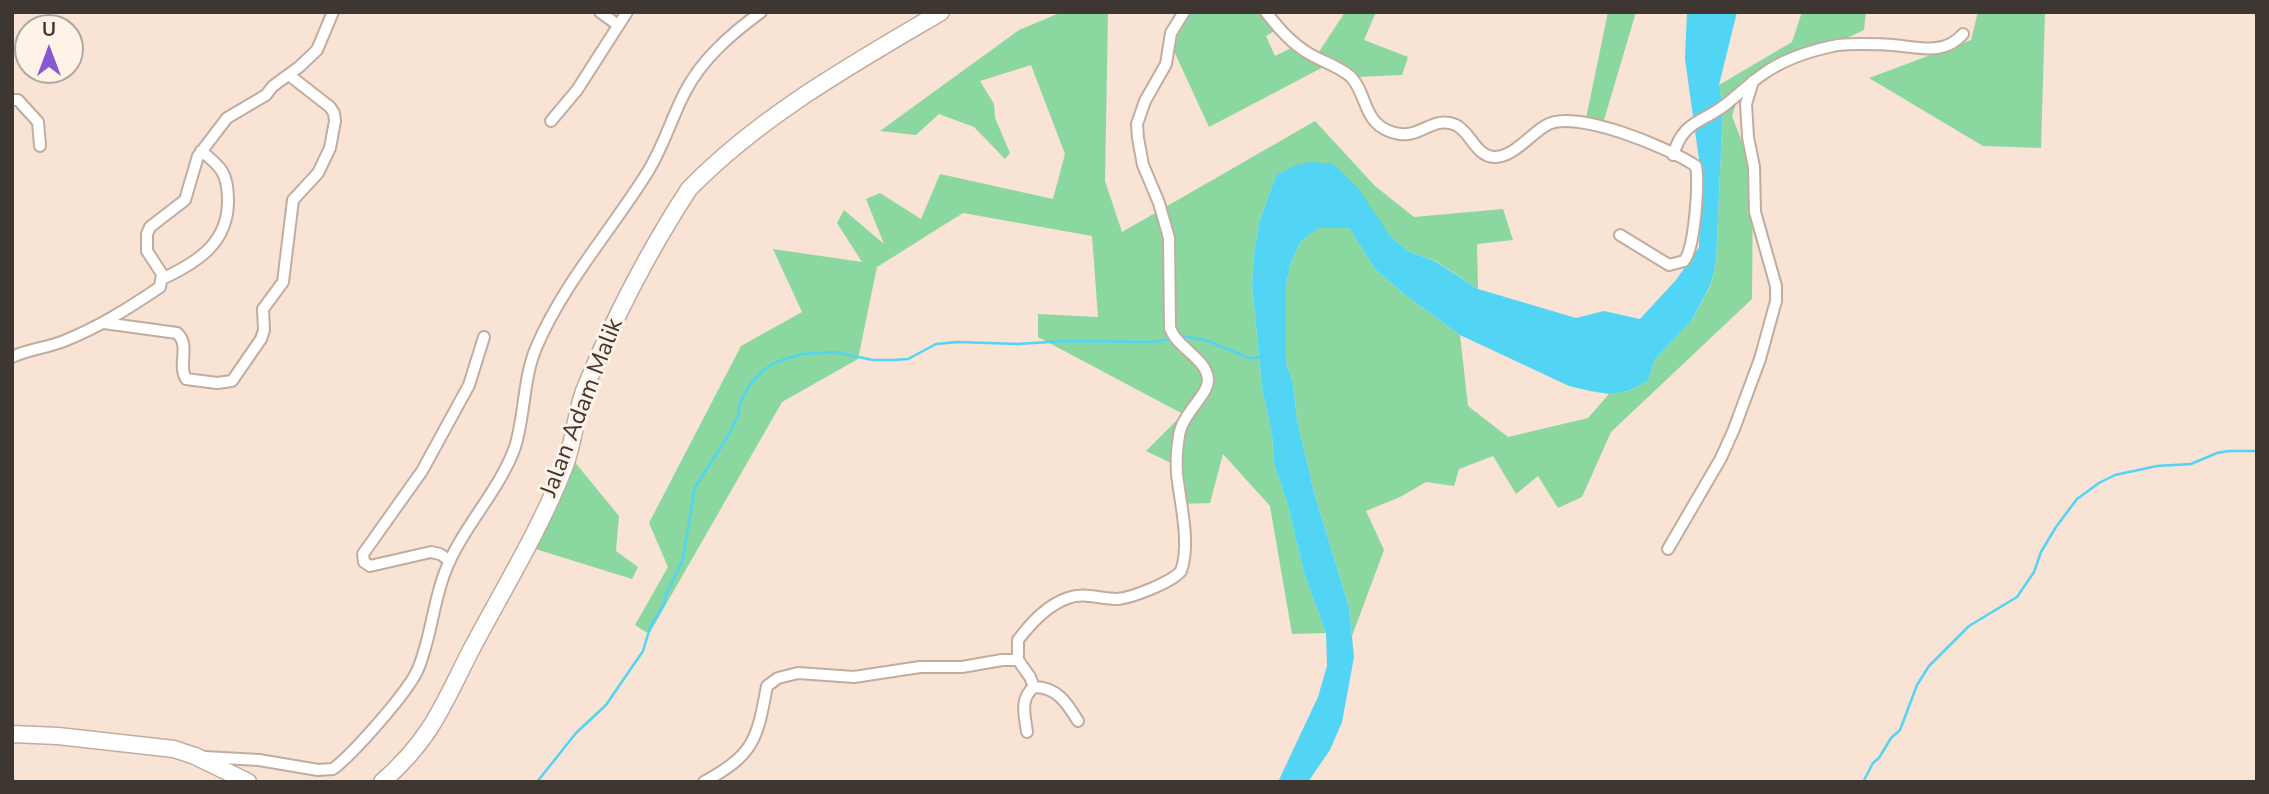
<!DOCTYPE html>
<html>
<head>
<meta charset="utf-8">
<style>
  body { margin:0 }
  #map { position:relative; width:2269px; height:794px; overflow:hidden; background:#f8e3d4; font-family:"Nunito Sans",sans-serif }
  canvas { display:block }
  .frame { position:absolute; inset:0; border:14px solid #3e3630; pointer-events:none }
  .north { position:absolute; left:14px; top:14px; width:70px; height:70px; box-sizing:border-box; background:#fff2e9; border:2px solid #b2a79f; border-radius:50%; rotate:0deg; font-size:19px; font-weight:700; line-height:28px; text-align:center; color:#3e3630 }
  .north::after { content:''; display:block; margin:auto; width:24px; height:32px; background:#8858d1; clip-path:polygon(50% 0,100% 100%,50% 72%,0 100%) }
</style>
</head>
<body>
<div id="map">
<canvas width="2269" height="794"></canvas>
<div class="frame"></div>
<div class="north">U</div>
</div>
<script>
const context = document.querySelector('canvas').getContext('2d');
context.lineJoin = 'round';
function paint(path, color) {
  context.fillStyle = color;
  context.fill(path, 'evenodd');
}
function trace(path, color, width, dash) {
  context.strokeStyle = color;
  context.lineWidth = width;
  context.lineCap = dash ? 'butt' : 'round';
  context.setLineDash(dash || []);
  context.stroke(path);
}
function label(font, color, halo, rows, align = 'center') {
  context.font = font + ' "Nunito Sans",sans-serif';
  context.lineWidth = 6;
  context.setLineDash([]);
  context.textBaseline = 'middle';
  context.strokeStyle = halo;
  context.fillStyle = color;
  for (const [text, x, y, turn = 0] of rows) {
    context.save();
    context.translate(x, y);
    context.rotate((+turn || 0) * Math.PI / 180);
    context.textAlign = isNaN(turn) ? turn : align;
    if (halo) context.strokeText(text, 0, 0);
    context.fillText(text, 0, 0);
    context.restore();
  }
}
paint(new Path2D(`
  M1062,12h46l-3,169 17,51 193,-111 60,65 39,31 89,-8 10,31 -36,4 1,45 -42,-28 -28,-10 -18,-15 -16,-21 -98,-40 -17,48 -5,32 -2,29 10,104 10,46 2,30 13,38 17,71 22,60 -34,1 -22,-128 -47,-52 -13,49 -31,1 -2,-38 -31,-15 37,-37 -145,-77v-23l60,3 -6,-81 -129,-23 -86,54 -19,92 -76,43 -133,232 -14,-9 33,-58 -19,-44 92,-177 61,-34 -29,-63 89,13 -25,-39 7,-13 40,34 -18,-45 14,-6 41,26 19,-45 113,25 12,-45 -34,-89 -51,16 14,23 1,14 15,35 -5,6 -31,-32 -35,-13 -23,21 -36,-4 139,-101z
  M1190,12h80l11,15 -15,9 9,20 22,-11 20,10 28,-43h31l-12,28 44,17 -6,18 -45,2 -26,-14 -122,64 -35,-76 3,-14z
  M1608,12h28l-35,118 -17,-2z
  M1802,12h64l-2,18 -123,58 -9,28 21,55 -1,128 -141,133 -29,65 -24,11 -20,-32 -22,18 -23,-38 -34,13 -5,17 -28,-4 -26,15 -34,14 18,39 -32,86 -3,-29 -34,-111 -18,-76 -4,-37 -7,-20v-78l5,-23 10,-21 18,-13h30l26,41 29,25 56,41 8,71 40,31 80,-19 21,-24 19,-3 20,-10 7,-22 37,-39 19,-35 5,-24 7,-154 -4,-22 73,-43z
  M1978,12h67l-4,136 -58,-2 -114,-68 102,-38z
  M569,455l50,61 -3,35 22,16 -6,12 -106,-33z`), '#8bd7a0');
paint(new Path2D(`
  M1687,12h50l-18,73 4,22 -7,154 -5,23 -19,36 -37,39 -7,22 -20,10 -19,3 -19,-3 -21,-5 -109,-51 -56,-41 -29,-25 -26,-41h-30l-18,13 -10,21 -5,23v78l7,20 4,37 18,76 34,111 5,50 -12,65 -12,28 -22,32h-30l40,-85 9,-31 -1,-33 -22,-60 -17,-71 -13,-38 -2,-30 -10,-46 -10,-104 2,-29 5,-32 17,-48 18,-9 17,-4 22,2 25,24 32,48 18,15 27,10 43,28 98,29 28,-7 36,8 36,-39 23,-33 2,-73 -16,-115z`), '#52d4f4');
trace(new Path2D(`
  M1182,336l23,4 45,18 12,-1
  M537,782l39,-49 30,-28 37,-54 7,-23 13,-22 3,-11 17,-36 12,-72 32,-49 11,-23 1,-10 6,-12 6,-10 13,-13 12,-8 26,-8 32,-2 39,8h20l15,-1 28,-15 22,-2 60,2 48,-3 88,1 17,-3
  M1863,782l10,-19 6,-5 12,-20 9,-8 17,-45 12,-19 40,-40 48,-29 17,-25 7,-20 15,-25 21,-28 22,-16 16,-8 42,-9 34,-2 26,-11 12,-2h28`), '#52d4f4', 2.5);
const minor = new Path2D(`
  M600,12l18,13
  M1266,12c12,16 25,31 42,41 13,8 30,13 42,23 19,18 11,52 50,58 21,3 35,-19 56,-9 15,7 20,33 40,32 18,-1 34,-22 49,-31 28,-19 124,22 151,40 3,17 -1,82 -12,95l-15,4 -49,-30
  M12,100h6l20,22 2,24
  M551,121l26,-31 50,-78
  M1673,155c11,-35 27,-31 52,-50 13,-10 25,-22 38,-31 20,-14 46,-23 70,-28 10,-3 48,-2 59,-1 26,2 52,11 71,-11
  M162,279c36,-17 66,-36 66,-78 0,-27 -6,-34 -27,-50
  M104,323l73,10c14,13 0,31 9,46l31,4 15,-2 29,-42 3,-9 -1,-21 20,-27 10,-82 25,-27 12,-25 5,-27 -1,-8 -4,-6 -41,-32
  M12,357c17,-8 35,-9 52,-16 35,-14 65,-33 96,-54l2,-13 -15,-23v-17l3,-7 35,-27 13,-44 29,-38 39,-23 7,-9 26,-19 18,-17 16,-38
  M1668,549l53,-91 13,-29 26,-70 16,-58v-15l-21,-74 -1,-45 -6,-30 -2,-33 7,-23
  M450,561l-10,-7 -9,-2 -61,14 -6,-4 -1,-8 59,-83 47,-86 15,-48
  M1018,660l12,17 4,10c-15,12 -9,29 -7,45
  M1034,687c23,0 33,16 44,34
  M205,757l54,3 59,10 15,-1c20,-15 76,-78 85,-100 13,-31 15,-66 27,-97 16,-43 55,-82 70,-125 10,-32 8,-68 21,-99 27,-64 74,-116 111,-175 16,-25 24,-54 38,-81 17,-33 46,-58 76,-80
  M704,782c51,-28 53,-43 63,-96l11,-8 20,-5 56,4 66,-10h42l40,-7h16v-20c13,-17 29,-35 50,-42 16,-6 32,1 49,1 15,-1 55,-17 64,-28 10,-27 -1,-69 -4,-97 -1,-13 0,-26 2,-38 3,-23 30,-41 29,-57 -2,-21 -31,-31 -38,-51l-1,-90 -10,-35 -16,-38 -5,-27 -1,-14 8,-23 21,-37 5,-31 13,-21`);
const highway = new Path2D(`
  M12,734l46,2 116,13 21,7 53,26
  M382,782c49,-43 60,-75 88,-130 32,-61 69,-120 94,-184 10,-25 11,-52 20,-77 28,-69 64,-139 105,-202 72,-74 164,-125 252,-177`);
trace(minor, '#c1ad9f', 14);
trace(highway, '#c1ad9f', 19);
trace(minor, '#fff', 10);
trace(highway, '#fff', 16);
label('24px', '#3e3630', '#fff2e9', [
  ["Jalan Adam Malik",583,408,-69]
]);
</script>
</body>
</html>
